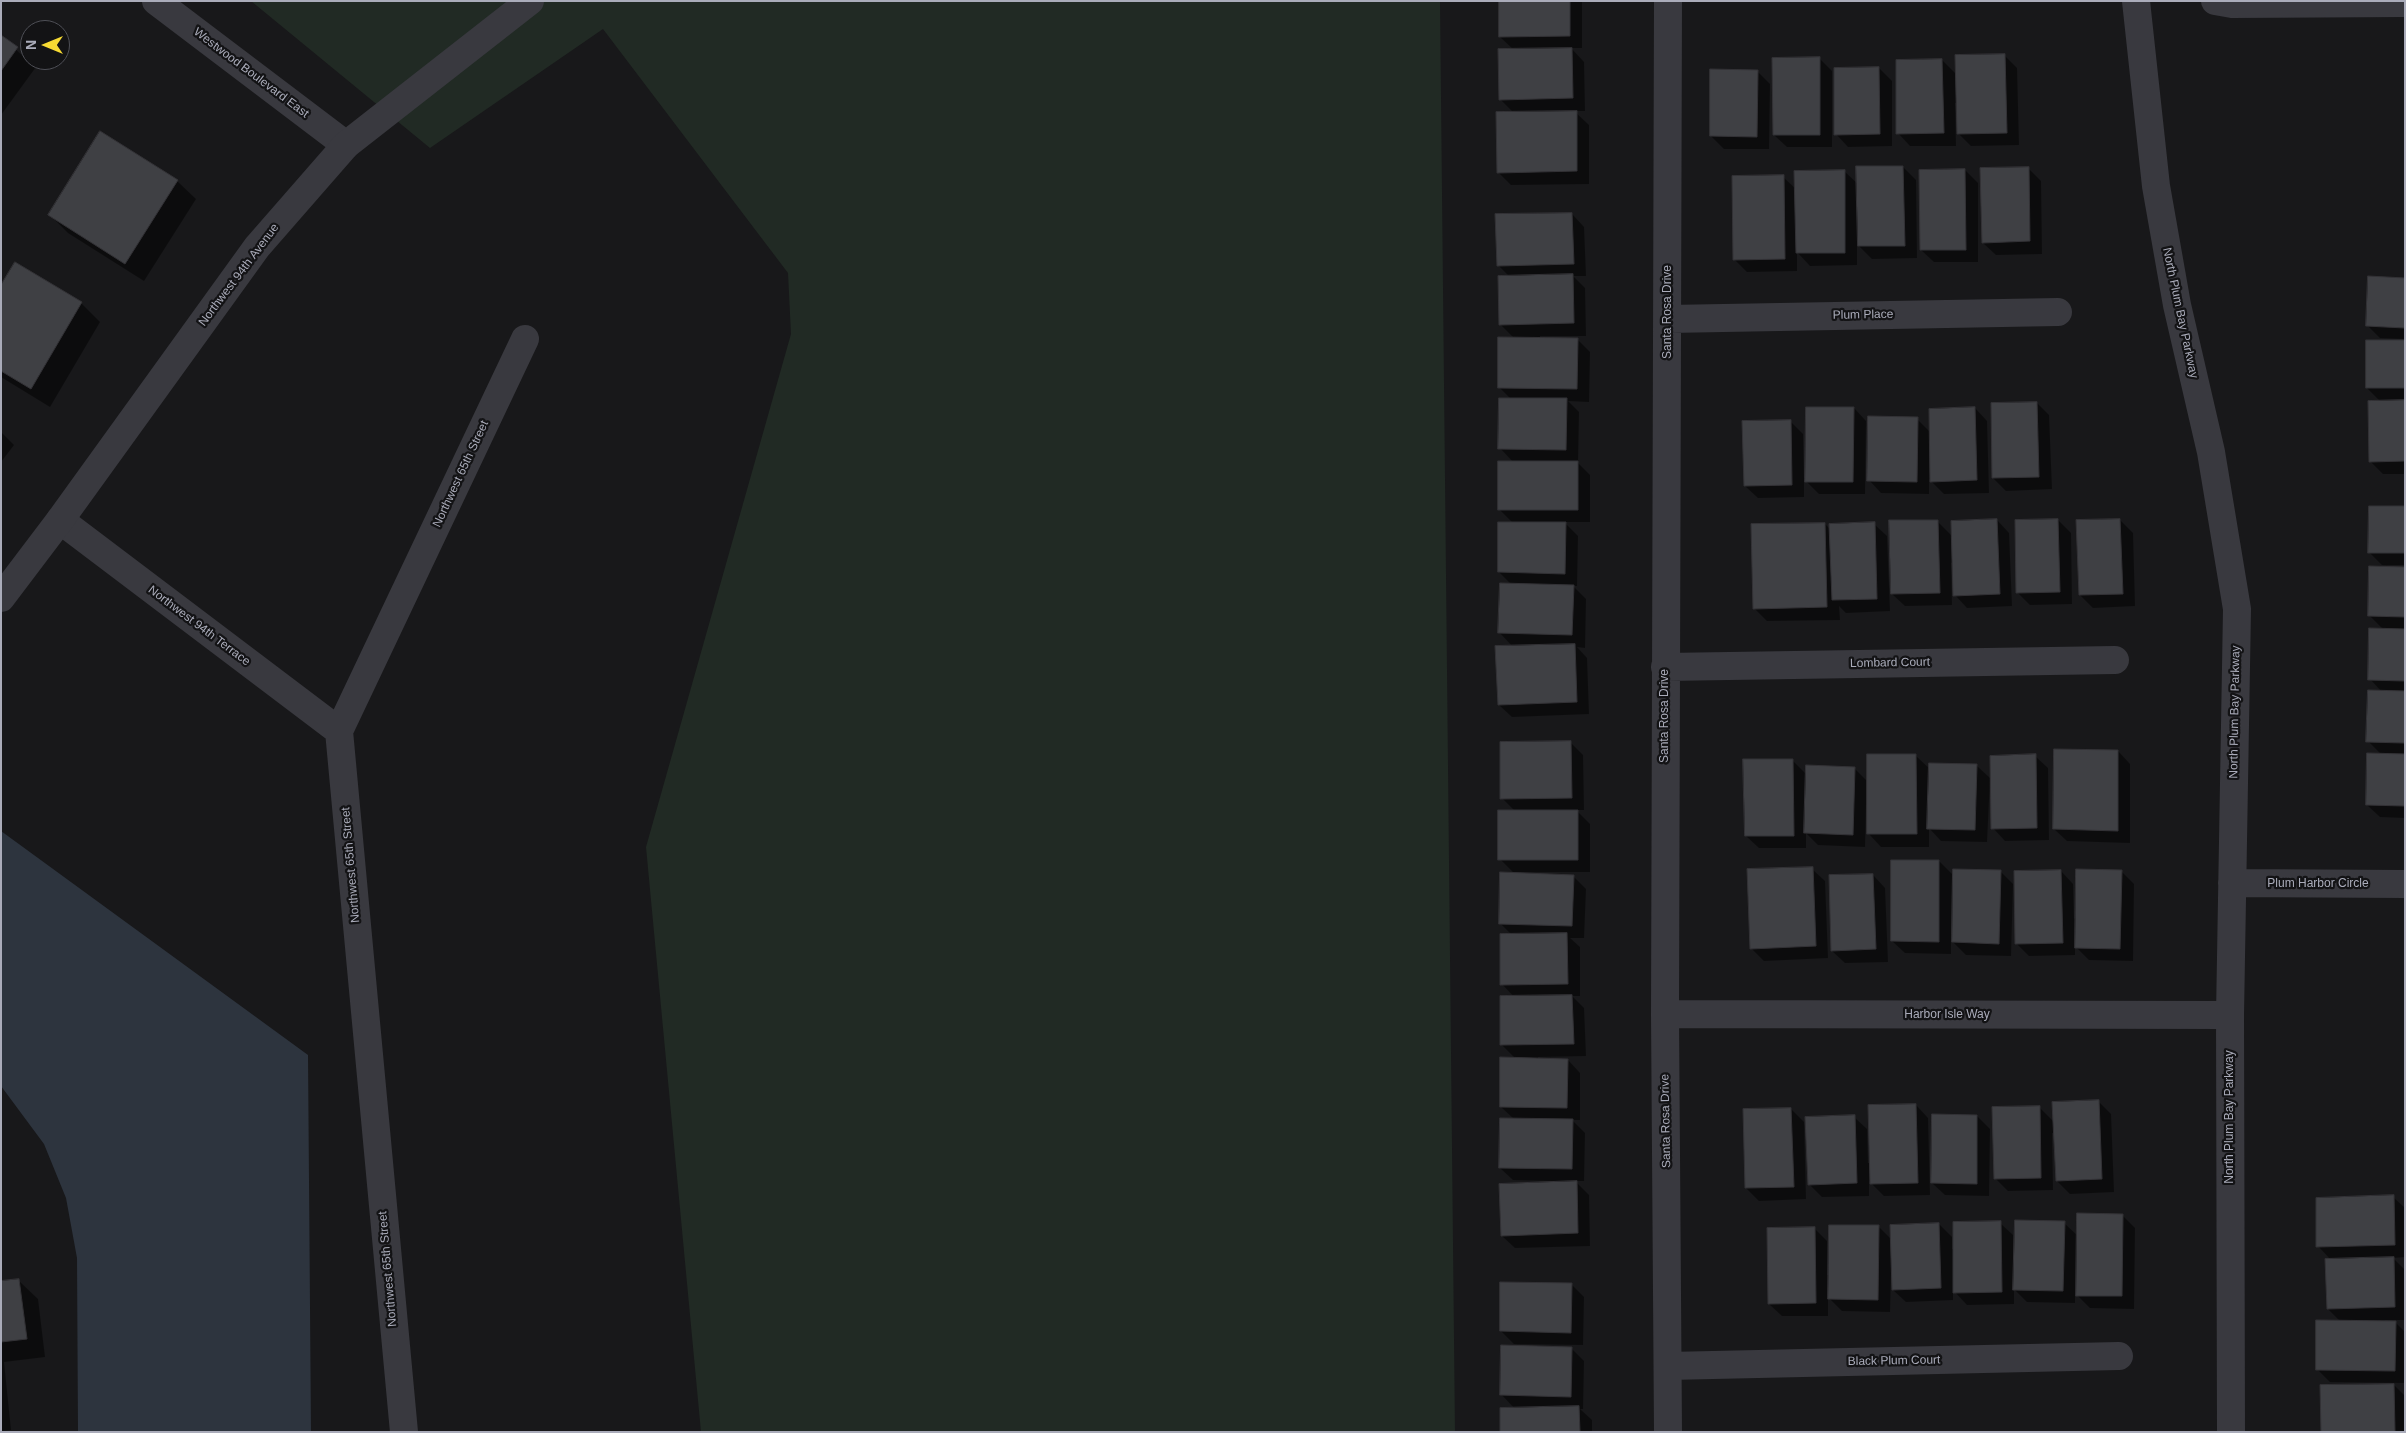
<!DOCTYPE html>
<html>
<head>
<meta charset="utf-8">
<style>
  body { margin:0 }
  #map { position:relative; width:2406px; height:1433px; overflow:hidden; background:#18181a; font-family:Arial,sans-serif }
  canvas { display:block }
  .frame { position:absolute; inset:0; border:2px solid #aaacba; pointer-events:none }
  .north { position:absolute; left:20px; top:20px; width:50px; height:50px; box-sizing:border-box; background:#131315; border:1px solid #4f5057; border-radius:50%; rotate:270deg; font-size:14px; font-weight:700; line-height:20px; text-align:center; color:#aaacba }
  .north::after { content:''; display:block; margin:auto; width:18px; height:22px; background:#f7da33; clip-path:polygon(50% 0,100% 100%,50% 72%,0 100%) }
</style>
</head>
<body>
<div id="map">
<canvas width="2406" height="1433"></canvas>
<div class="frame"></div>
<div class="north">N</div>
</div>
<script>
const context = document.querySelector('canvas').getContext('2d');
context.lineJoin = 'round';
function paint(path, color) {
  context.fillStyle = color;
  context.fill(path, 'evenodd');
}
function trace(path, color, width, dash) {
  context.strokeStyle = color;
  context.lineWidth = width;
  context.lineCap = dash ? 'butt' : 'round';
  context.setLineDash(dash || []);
  context.stroke(path);
}
function label(font, color, halo, rows, align = 'center') {
  context.font = font + ' Arial,sans-serif';
  context.lineWidth = 4.5;
  context.setLineDash([]);
  context.textBaseline = 'middle';
  context.strokeStyle = halo;
  context.fillStyle = color;
  for (const [text, x, y, turn = 0] of rows) {
    context.save();
    context.translate(x, y);
    context.rotate((+turn || 0) * Math.PI / 180);
    context.textAlign = isNaN(turn) ? turn : align;
    if (halo) context.strokeText(text, 0, 0);
    context.fillText(text, 0, 0);
    context.restore();
  }
}
paint(new Path2D(`
  M251,1h1189l15,1431h-754l-55,-585 145,-513 -3,-61 -185,-244 -173,119z`), '#212a24');
paint(new Path2D(`
  M1,831l307,224 3,377h-233l-1,-174 -11,-60 -22,-54 -43,-58z`), '#2d343e');
paint(new Path2D(`
  M1500,1h82v47h-11l13,14 1,49h-11l15,14v59l-78,1 -13,-13 16,-59 -14,-14 14,-49 -14,-13z
  M1,37l35,30 -35,48z
  M2004,55l13,13 2,77 -48,1 -13,-13 -1,-30h-2l1,43h-46l-12,-13 44,-73 15,15z
  M1819,58l13,13v76h-45l-13,-12z
  M1879,68l13,13v65l-44,1 -12,-13z
  M1757,71l13,13 -1,65h-45l-13,-13z
  M1903,167l13,13 1,78 -45,1 -15,-15v21l-47,1 -13,-14v19l-50,1 -13,-13 49,-82 13,12 48,-18 14,13z
  M2028,168l13,13 1,73 -46,1 -13,-12z
  M1965,170l13,13v79h-44l-13,-12z
  M177,181l19,18 -52,82 -76,-48 -19,-19z
  M1572,214l12,13 2,49h-13l12,12 1,48h-46v3h37l13,13 -1,50 -21,-1 11,11 -1,51 12,12v47h-26l14,14 -1,50h-4l13,13 -1,49 -8,-1 10,11 2,56 -77,3 -13,-12 14,-58 -14,-15 12,-48 -12,-12 14,-49 -13,-13 13,-48 -13,-14 11,-49 -12,-12 15,-49 -14,-14 10,-47 -12,-12z
  M16,263l65,40 19,19 -50,85 -49,-30v-89z
  M2405,279v195h-22l-13,-13 11,-59 -14,-14 37,-49 -24,-1 -13,-13z
  M2037,403l12,12 3,74 -46,2 -13,-13z
  M1854,408l12,13 -1,73h-46l-15,-15v18l-46,1 -13,-12 45,-65 13,13 1,44h2z
  M1975,408l12,13 2,72 -45,1 -15,-15v15l-48,-1 -12,-13 48,-61 13,13z
  M1,432l13,13 -13,17z
  M2405,508v57h-23l-13,-13z
  M1997,520l12,13 3,73 -45,2 -12,-13 -2,-33 -2,1 1,42 -47,1 -13,-12 45,-73 15,15z
  M2058,520l13,13 1,71 -42,1 -13,-13z
  M2120,520l13,13 2,73 -42,2 -13,-13z
  M1825,524l6,6 43,-6 13,12 3,75 -44,2 -7,-7 1,14 -73,1 -13,-13z
  M2405,568v250l-25,-1 -13,-12 14,-51 -13,-13 14,-49 -12,-13 14,-49 -15,-15z
  M1570,742l13,13 1,55h-8l14,14v48h-75v2l58,2 13,13 -2,49h-14l10,9v49h-8l12,12 2,48 -48,1v2l30,1 12,13v47h-8l13,13 -1,48h-9l14,14 1,51 -75,2 -13,-12 49,-55 -38,-1 -13,-12 14,-49 -13,-12 15,-48 -14,-14 12,-48 -12,-13 10,-49 -12,-12 15,-49 -15,-15 15,-48 -13,-13z
  M2118,751l12,13v79l-63,-2 -13,-12z
  M1916,756l15,14 46,-4 13,12 -3,64 -46,-1 -12,-13v19h-48l-12,-13 -1,-29h-2l-1,42 -47,-2 -12,-12v15h-47l-13,-12 46,-76 15,15 47,-7 14,14z
  M2035,756l13,12 1,72 -44,1 -12,-13z
  M1939,861l13,13 -1,60h2l47,-63 13,13 -2,72 -45,-1 -15,-15v14l-46,-1 -13,-12z
  M1812,869l13,12 3,77 -64,3 -13,-13z
  M2061,871l12,13 1,35 47,-48 13,13 -1,77 -44,-1 -14,-14v9l-46,1 -12,-12z
  M1873,875l12,13 3,74 -43,1 -13,-12z
  M2098,1101l13,13 3,78 -44,2 -13,-13 -2,-48h-3l1,57 -45,1 -13,-13 45,-70 14,14z
  M1916,1105l12,13 2,77 -46,1 -15,-15v15l-47,1 -13,-13 45,-67 13,12 1,34h2z
  M1791,1109l13,13 2,77 -47,2 -13,-13z
  M1977,1116l13,13 -1,67 -44,-1 -13,-12z
  M2393,1197l12,11v49l-12,1 12,12v50h-20v2h10l10,10v51l-75,-1 -13,-13 24,-47 -13,-13 3,-49 -13,-14z
  M2122,1215l13,13 -1,81 -44,-1 -15,-15v10l-48,-1 -13,-13v15l-47,1 -14,-15v10l-47,2 -13,-12v-17h-2l-1,39 -48,-1 -14,-14v19h-46l-13,-12 45,-76 13,13v34h3l48,-49 14,14 47,-16 13,13v12h2l46,-26 13,12v24h3l48,-36 14,13z
  M19,1281l19,18 7,58 -41,5 7,68 -10,1v-148z
  M1571,1284l13,13 -1,48 -69,-1 -13,-13z
  M1571,1348l13,13 -1,48h-3l12,11v12h-91l14,-23 -14,-15z
  M2394,1385l11,11v36h-83z`), '#0007');
const building = new Path2D(`
  M1499,1h71v35l-71,1z
  M1,35l17,12 -17,24z
  M1572,48l1,50 -74,2 -1,-51z
  M2005,54l2,79 -50,1 -2,-79z
  M1820,57v78h-47l-1,-77z
  M1942,59l2,74 -48,1v-74z
  M1879,67l1,67 -46,1v-67z
  M1710,69l48,1 -1,67 -47,-1z
  M1577,111v60l-80,2 -1,-61z
  M100,131l78,49 -53,84 -77,-49z
  M1856,166h47l2,80h-47z
  M2029,167l1,74 -48,2 -2,-75z
  M1965,169l1,81h-46l-1,-80z
  M1845,170v83h-49l-2,-82z
  M1784,175l1,84 -52,1 -1,-84z
  M1572,213l2,51 -77,2 -2,-52z
  M15,262l67,40 -51,87 -30,-18v-86z
  M1573,274l1,49 -75,2 -1,-49z
  M2368,276l37,2v50l-39,-2z
  M1498,337l80,1 -1,51 -79,-1z
  M2366,340h39v48h-39z
  M1499,398h68l-1,52 -68,-1z
  M2405,400v61l-36,1 -1,-61z
  M2037,402l2,75 -47,1 -1,-75z
  M1806,407h48l-1,75h-48z
  M1975,407l2,73 -47,2 -1,-73z
  M1868,416l50,1 -1,65 -50,-1z
  M1791,420l1,65 -48,1 -2,-65z
  M1498,461h80v49h-80z
  M2369,506h36v47h-37z
  M1997,519l3,75 -47,2 -2,-75z
  M2058,519l2,73 -44,1 -1,-73z
  M2120,519l3,75 -44,1 -3,-75z
  M1889,520h49l2,73 -49,1z
  M1498,522h68l-1,52 -67,-2z
  M1875,522l2,77 -45,1 -3,-76z
  M1825,523l2,84 -74,2 -2,-85z
  M2369,566l36,1v50l-37,-1z
  M1500,583l74,2 -2,50 -74,-2z
  M2369,628l36,1v52l-37,-1z
  M1575,644l2,58 -79,3 -3,-59z
  M2368,690l37,1v52l-39,-1z
  M1571,741l1,57 -72,1v-57z
  M2054,749l64,1v81l-65,-2z
  M2367,753l38,1v52l-39,-1z
  M1867,754h49l1,80h-50z
  M2036,754l1,74 -46,1 -1,-73z
  M1743,759h50l1,77h-49z
  M1929,763l48,1 -2,66 -48,-1z
  M1806,765l49,2 -2,68 -49,-2z
  M1498,810h80v50h-80z
  M1891,860h48v82l-48,-1z
  M1813,867l3,79 -66,3 -3,-80z
  M1953,869l48,1 -2,74 -47,-2z
  M2076,869l46,1 -2,79 -45,-1z
  M2061,870l2,73 -48,1 -1,-73z
  M1500,872l74,3 -2,51 -73,-2z
  M1873,874l3,75 -45,2 -2,-76z
  M1567,933l1,51 -68,1v-51z
  M1572,995l2,49 -74,1v-49z
  M1500,1057l68,2 -1,49 -67,-1z
  M2099,1100l3,79 -46,2 -4,-79z
  M1916,1104l2,79 -48,1 -2,-79z
  M2040,1106l1,72 -47,1 -2,-72z
  M1791,1108l3,79 -49,1 -2,-79z
  M1932,1114l45,1v69l-46,-1z
  M1855,1115l2,68 -49,2 -3,-68z
  M1500,1118l73,1 -1,50 -73,-1z
  M1577,1181l1,52 -77,3 -2,-52z
  M2394,1195l1,50 -79,2v-49z
  M2077,1213l46,1 -1,82h-46z
  M2015,1220l50,1 -2,70 -50,-1z
  M2001,1221l1,71 -49,1v-71z
  M1939,1223l2,65 -49,2 -2,-65z
  M1829,1225h50l-1,75 -50,-1z
  M1815,1227l1,76 -48,1 -1,-76z
  M2394,1257l1,50 -68,2 -2,-50z
  M19,1279l8,60 -26,3v-61z
  M1500,1282l72,1 -1,50 -71,-2z
  M2316,1320l80,1 -1,50 -79,-1z
  M1501,1345l71,2 -1,50 -71,-2z
  M2394,1384l1,48h-74l-1,-47z
  M1579,1406l1,26h-80v-24z`);
paint(building, '#3f4044');
trace(building, '#333236', 1);
trace(new Path2D(`
  M156,1l190,144
  M1668,1l-3,1013 3,418
  M2136,1l20,185 21,119 34,147 26,157 -7,406 1,417
  M2215,1l17,3 173,-1
  M1668,319l390,-7
  M60,520l279,211
  M1665,667l450,-7
  M2232,883l173,1
  M1665,1014l565,1
  M1668,1366l451,-10
  M404,1432l-65,-701 186,-392`), '#39393f', 28);
trace(new Path2D(`
  M1,598l59,-78 197,-273 89,-102 184,-144`), '#39393f', 28);
label('12px', '#aaacba', '#131315', [
  ["Westwood Boulevard East",251,73,37],
  ["Northwest 94th Avenue",239,275,-53],
  ["Santa Rosa Drive",1668,312,-90],
  ["North Plum Bay Parkway",2180,313,78],
  ["Plum Place",1863,315,-1],
  ["Northwest 65th Street",461,474,-65],
  ["Northwest 94th Terrace",199,626,37],
  ["Lombard Court",1890,663,-1],
  ["North Plum Bay Parkway",2235,712,-89],
  ["Santa Rosa Drive",1665,716,-90],
  ["Northwest 65th Street",351,865,-95],
  ["Plum Harbor Circle",2318,884],
  ["Harbor Isle Way",1947,1015],
  ["North Plum Bay Parkway",2230,1117,-90],
  ["Santa Rosa Drive",1666,1121,-91],
  ["Northwest 65th Street",388,1269,-95],
  ["Black Plum Court",1894,1361,-1]
]);
</script>
</body>
</html>
